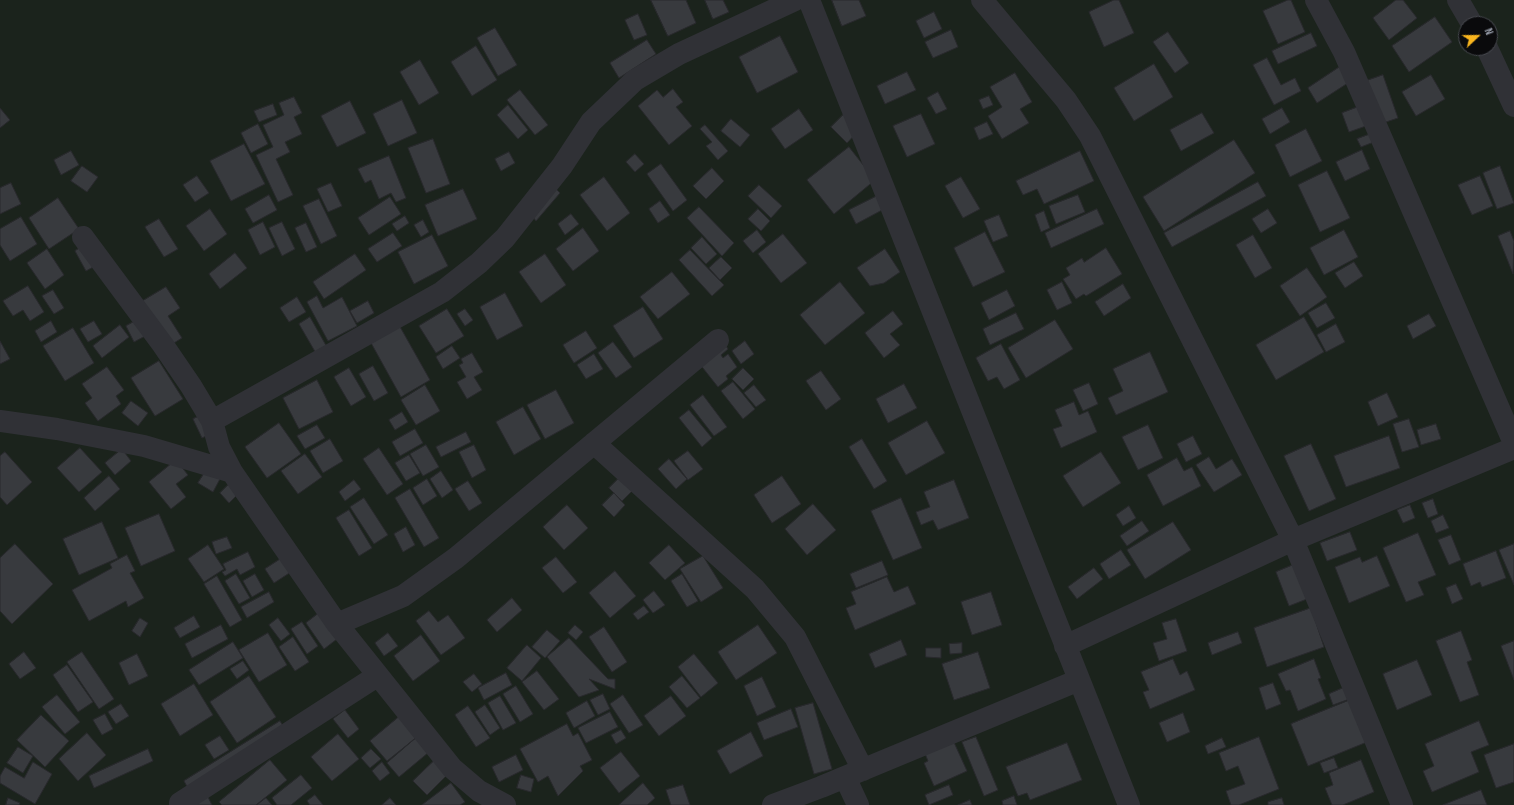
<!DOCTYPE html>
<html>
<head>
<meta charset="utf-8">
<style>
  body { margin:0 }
  #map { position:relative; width:1514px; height:805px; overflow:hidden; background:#0f0f11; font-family:"Sofia Sans Condensed",sans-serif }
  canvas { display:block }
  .north { position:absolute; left:1458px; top:16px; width:40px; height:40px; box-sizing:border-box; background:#0a0a0c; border:1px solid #46484e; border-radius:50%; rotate:68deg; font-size:11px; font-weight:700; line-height:16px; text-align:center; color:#9fa5b2 }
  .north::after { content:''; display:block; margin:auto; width:14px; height:18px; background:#fab51e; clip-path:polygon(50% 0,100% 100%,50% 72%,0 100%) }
</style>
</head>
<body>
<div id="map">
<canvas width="1514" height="805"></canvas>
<div class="north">N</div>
</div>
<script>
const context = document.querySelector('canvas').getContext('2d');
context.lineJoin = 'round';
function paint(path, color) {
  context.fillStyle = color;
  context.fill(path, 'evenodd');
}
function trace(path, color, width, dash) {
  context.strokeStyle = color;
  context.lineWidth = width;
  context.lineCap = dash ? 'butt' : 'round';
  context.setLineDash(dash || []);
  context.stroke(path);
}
paint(new Path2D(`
  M0,0h1514v805h-1514zM1466,24h24v24h-24z`), '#1b231c');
const building = new Path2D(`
  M651,0h35l10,23 -28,13z
  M705,0h18l6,12 -16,7z
  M832,0h27l7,16 -24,10z
  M1114,0h5l15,33 -30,14 -15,-35z
  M1288,0h3l14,32 -27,12 -15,-33z
  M1396,0h7l14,18 -28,22 -16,-22z
  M934,12l8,17 -18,9 -8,-17z
  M638,14l9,21 -13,5 -9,-20z
  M1435,17l17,25 -43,30 -17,-26z
  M495,28l22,37 -19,11 -21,-38z
  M951,30l7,17 -25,11 -8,-16z
  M1168,32l21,31 -14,10 -22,-31z
  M1311,33l6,13 -39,18 -6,-13z
  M780,36l18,36 -41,21 -18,-36z
  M647,40l9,14 -37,24 -9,-15z
  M476,46l21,34 -25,16 -21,-34z
  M1267,58l14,27 14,-7 6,13 -27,14 -21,-40z
  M420,60l19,33 -20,12 -19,-33z
  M1154,64l19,33 -39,24 -20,-33z
  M1341,66l10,15 -34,22 -9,-15z
  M907,72l9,18 -31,14 -8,-18z
  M1015,73l17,29 -12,7 9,14 -27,16 -14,-23 14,-9 -12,-20z
  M1383,75l15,43 -18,6 -14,-43z
  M1431,75l14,24 -29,17 -14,-24z
  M673,89l10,13 -7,5 16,19 -23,19 -31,-39 19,-16 6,7z
  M520,90l28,35 -13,10 -28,-35z
  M938,92l9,17 -11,5 -9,-16z
  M989,96l4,9 -10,4 -4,-9z
  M294,97l8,16 -8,4 8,17 -17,8 5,10 -14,7 17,36 -15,7 -22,-47 17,-8 -10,-22 21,-10 -5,-12z
  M402,100l15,33 -29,13 -15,-32z
  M350,101l16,32 -29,14 -16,-31z
  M273,104l4,11 -18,7 -5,-11z
  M508,105l20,25 -10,9 -21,-24z
  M1358,107l8,19 -17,6 -7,-19z
  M0,108l10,12 -10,8z
  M1282,108l8,14 -20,12 -8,-15z
  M799,109l14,21 -28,19 -14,-20z
  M1202,113l12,20 -33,18 -11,-21z
  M844,114l16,15 -13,14 -16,-16z
  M921,114l14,30 -28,13 -14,-31z
  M731,119l19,16 -10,12 -19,-16z
  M987,122l6,12 -14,6 -5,-12z
  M258,124l10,20 -17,9 -10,-20z
  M705,125l23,26 -10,9 -12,-14 6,-4 -12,-13z
  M1306,129l16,32 -32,16 -15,-32z
  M1376,132l3,8 -18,7 -4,-8z
  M433,139l17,45 -24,9 -18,-45z
  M1234,140l21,33 -91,58 -21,-34z
  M244,144l21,40 -34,17 -21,-40z
  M849,147l26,33 -41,34 -27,-34z
  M1362,150l8,19 -25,12 -9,-19z
  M71,151l8,14 -18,10 -7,-15z
  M1080,151l14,30 -50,23 -7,-15 -14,6 -7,-14z
  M509,152l6,11 -14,8 -6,-12z
  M635,154l9,10 -9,8 -9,-10z
  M389,156l17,42 -10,4 -5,-9 -12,6 -8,-19 -6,3 -7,-14z
  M661,164l26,36 -14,11 -26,-37z
  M82,166l16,11 -11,15 -16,-11z
  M1500,166l14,37 -17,6 -14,-36z
  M712,168l12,13 -18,18 -13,-13z
  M1327,171l23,47 -30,14 -22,-47z
  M197,176l12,17 -14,9 -12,-17z
  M1480,176l13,30 -21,9 -14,-30z
  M604,177l26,36 -23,18 -27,-36z
  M961,177l19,32 -17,9 -18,-32z
  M1258,182l8,14 -94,51 -8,-14z
  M11,183l10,21 -21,10v-26z
  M331,183l11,23 -14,6 -11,-23z
  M759,185l23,21 -11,12 -23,-22z
  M554,187l6,6 -24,28 -6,-8z
  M463,189l14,30 -39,17 -13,-31z
  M269,195l8,15 -24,13 -8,-14z
  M1078,195l7,17 -29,12 -7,-18z
  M877,196l7,13 -28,15 -7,-14z
  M390,197l11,17 -32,21 -11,-17z
  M58,198l21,31 -30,20 -20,-31z
  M319,199l18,37 -16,8 -18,-38z
  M660,201l10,14 -12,8 -9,-14z
  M699,207l35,36 -12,13 -35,-38z
  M210,209l17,25 -23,17 -18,-25z
  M758,209l12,12 -9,10 -13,-12z
  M1097,209l7,15 -53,24 -6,-15z
  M1268,209l9,14 -16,10 -9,-14z
  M1044,211l6,17 -9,4 -6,-17z
  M571,214l8,10 -14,11 -7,-11z
  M999,215l9,21 -15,6 -9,-21z
  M405,216l4,7 -12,8 -5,-7z
  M21,217l16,27 -27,17 -10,-16v-16z
  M159,219l19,30 -14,8 -19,-30z
  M423,220l6,12 -8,5 -7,-12z
  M263,222l12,25 -15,8 -12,-25z
  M282,222l13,27 -13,7 -13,-28z
  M306,223l11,24 -11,5 -11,-24z
  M583,228l16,23 -26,20 -17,-22z
  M757,230l9,12 -13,11 -10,-12z
  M1344,230l14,27 -34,18 -14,-27z
  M1510,231l4,10 -1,33 -15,-38z
  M985,232l20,40 -32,15 -19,-39z
  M393,233l9,13 -25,16 -9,-13z
  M783,234l24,29 -26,20 -23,-29z
  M432,235l16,31 -34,18 -16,-32z
  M1253,235l19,33 -17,10 -19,-33z
  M702,237l15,17 -11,10 -15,-16z
  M83,246l12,20 -9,5 -11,-20z
  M1106,248l16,26 -36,22 -2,-2 -8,5 -13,-20 7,-4 -4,-7 16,-10 2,4z
  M47,249l17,26 -19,14 -18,-26z
  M885,249l15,23 -16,11 -14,3 -13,-18z
  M690,250l34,35 -12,11 -33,-36z
  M235,253l12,15 -27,21 -11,-15z
  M355,254l11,16 -42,29 -11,-17z
  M545,254l21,31 -25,18 -22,-31z
  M721,257l11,11 -12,12 -11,-12z
  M1354,262l9,14 -18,12 -10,-15z
  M1307,268l20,29 -27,19 -20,-30z
  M672,272l18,22 -32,25 -18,-22z
  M840,282l25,31 -40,32 -25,-30z
  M1062,282l10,21 -15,7 -10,-20z
  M1123,284l8,14 -27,18 -9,-14z
  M28,286l16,26 -14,9 -7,-11 -10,6 -10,-15z
  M166,287l14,21 -12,8 14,22 -13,8 -28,-44z
  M53,290l11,18 -10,6 -12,-18z
  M1007,290l8,16 -26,14 -8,-17z
  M505,293l18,33 -26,14 -17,-33z
  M317,296l6,12 19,-11 15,29 -29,15 -21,-39z
  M297,297l9,15 -17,10 -9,-14z
  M368,301l6,12 -17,10 -7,-12z
  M1326,303l9,15 -18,10 -9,-15z
  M643,307l20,32 -29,19 -21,-32z
  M447,309l17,27 -28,17 -17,-27z
  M465,309l8,11 -8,6 -8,-12z
  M893,311l10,13 -13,10 10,11 -16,13 -19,-25z
  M1016,313l8,16 -34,16 -7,-16z
  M1429,314l7,12 -23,13 -6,-13z
  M310,317l18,32 -11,6 -18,-31z
  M1304,317l20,35 -48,28 -20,-35z
  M139,319l8,16 -13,7 -8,-16z
  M1055,320l18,29 -47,29 -18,-30z
  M51,321l6,11 -16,10 -6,-11z
  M94,321l8,13 -14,8 -8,-13z
  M1336,324l9,18 -19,10 -9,-17z
  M120,325l9,12 -27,21 -9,-12z
  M399,325l31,55 -29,17 -31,-56z
  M73,328l21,35 -29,18 -22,-35z
  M586,331l11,17 -23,15 -11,-18z
  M0,341l10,18 -10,5z
  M745,341l9,13 -13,10 -9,-13z
  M613,342l19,25 -16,11 -18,-25z
  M724,343l4,6 -7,6 2,3 5,-4 9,13 -11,9 2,3 -10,8 -19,-24z
  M1001,344l19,36 -16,9 -7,-12 -9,4 -12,-23z
  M452,346l8,12 -17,11 -7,-12z
  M1150,352l18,40 -52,23 -8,-17 15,-7 -10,-22z
  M472,353l11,19 -9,5 8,13 -15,9 -10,-17 9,-5 -7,-12 4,-2 -2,-4z
  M594,354l9,15 -17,10 -9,-14z
  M159,361l24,38 -28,17 -24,-38z
  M373,366l15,27 -14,8 -15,-27z
  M107,367l17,23 -8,6 5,8 -23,17 -13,-18 7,-5 -10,-14z
  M349,368l17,29 -15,9 -17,-29z
  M743,368l11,11 -11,11 -11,-11z
  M821,371l20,28 -15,11 -20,-29z
  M317,380l16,32 -34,17 -16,-31z
  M733,382l22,27 -12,10 -22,-28z
  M1089,383l9,21 -15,7 -10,-21z
  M904,384l13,24 -29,15 -12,-24z
  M425,385l15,26 -24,14 -15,-25z
  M754,385l12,15 -10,7 -12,-14z
  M556,390l18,33 -29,16 -18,-34z
  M1387,393l11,24 -20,9 -10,-24z
  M703,395l24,32 -13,9 -24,-31z
  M131,401l17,12 -10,13 -16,-13z
  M1074,402l5,13 9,-4 9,21 -36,16 -8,-19 9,-3 -7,-16z
  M523,407l18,32 -27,16 -18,-33z
  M689,410l23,28 -10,9 -23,-29z
  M402,412l6,10 -13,8 -6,-10z
  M204,414l10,18 -12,6 -9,-19z
  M1409,419l10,28 -17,5 -9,-28z
  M927,421l18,32 -39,22 -18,-32z
  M279,423l22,31 -34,24 -22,-31z
  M1436,424l5,15 -20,6 -4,-15z
  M317,425l8,13 -20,11 -8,-13z
  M1148,425l15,33 -25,12 -16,-33z
  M415,429l8,14 -23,13 -8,-14z
  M466,432l5,10 -30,15 -5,-10z
  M1193,436l9,18 -16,8 -9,-18z
  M1389,436l11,32 -54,19 -12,-31z
  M330,439l13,22 -20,12 -13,-22z
  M862,439l25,42 -13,8 -25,-42z
  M1311,444l25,55 -27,12 -25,-55z
  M426,445l13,22 -16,9 -13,-22z
  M474,445l12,25 -14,8 -13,-26z
  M80,448l22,24 -23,20 -22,-24z
  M379,448l24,36 -16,11 -24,-36z
  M122,449l9,12 -16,14 -10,-12z
  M688,451l15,18 -15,11 -14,-19z
  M5,452l27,30 -25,23 -7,-8v-41z
  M1101,452l20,31 -38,24 -20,-31z
  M305,454l17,23 -24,17 -17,-23z
  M409,455l11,18 -14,8 -11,-18z
  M1209,457l7,12 16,-10 10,16 -28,17 -18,-27z
  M1177,458l7,13 8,-4 9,19 -38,20 -16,-31z
  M669,459l18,20 -11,10 -18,-20z
  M176,460l12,15 -12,9 10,13 -15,12 -22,-27z
  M207,469l14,8 -8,15 -15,-9z
  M441,471l12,19 -11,8 -12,-19z
  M109,476l11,13 -25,22 -11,-13z
  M621,476l13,13 -12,12 -13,-13z
  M782,476l19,28 -29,19 -18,-28z
  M427,479l10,17 -14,9 -10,-17z
  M354,480l7,9 -16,12 -6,-9z
  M954,480l15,38 -31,12 -5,-10 -12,5 -5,-13 14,-5 -6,-15z
  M468,481l14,22 -13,8 -14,-22z
  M229,484l9,10 -9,9 -9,-10z
  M410,489l29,49 -15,9 -29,-49z
  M614,493l11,12 -11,12 -12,-12z
  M364,498l24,37 -14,9 -24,-37z
  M901,498l21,50 -29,12 -22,-49z
  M1433,499l5,15 -10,4 -6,-15z
  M813,504l23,26 -29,25 -22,-26z
  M567,505l21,23 -24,22 -21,-23z
  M1410,505l5,13 -12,5 -6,-13z
  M1129,506l7,12 -13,8 -7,-11z
  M349,510l23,38 -13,8 -23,-38z
  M159,514l16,37 -34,15 -16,-38z
  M1443,515l6,13 -13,5 -5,-12z
  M1142,521l7,10 -22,15 -7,-10z
  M102,522l16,36 -39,17 -16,-36z
  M1173,522l18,28 -46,29 -18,-29z
  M406,527l9,18 -12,7 -9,-18z
  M1350,532l7,18 -30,11 -7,-18z
  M1418,533l18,42 -18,7 6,13 -18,7 -23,-54z
  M1451,535l10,25 -12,5 -11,-25z
  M227,537l5,11 -16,6 -4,-12z
  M15,544l38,40 -41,40 -12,-13v-53z
  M1514,544v41l-15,-35z
  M208,545l16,24 -20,13 -16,-23z
  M669,545l16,18 -20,17 -16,-17z
  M1121,550l10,15 -22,14 -9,-15z
  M1496,551l10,27 -24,9 -2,-5 -9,4 -8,-22z
  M248,552l7,15 -15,8 -3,-6 -12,7 -3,-4 4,-2 -3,-6z
  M127,555l8,16 -5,2 14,25 -16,9 -2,-6 -37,20 -17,-31 40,-22 -2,-4z
  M285,556l9,14 -20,13 -9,-14z
  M703,556l20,32 -22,14 -21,-33z
  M1377,556l13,30 -41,17 -14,-36 25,-10 2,5z
  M556,557l21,25 -14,11 -21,-25z
  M882,561l6,14 -32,13 -6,-14z
  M1293,565l14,34 -18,7 -13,-34z
  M1094,568l9,11 -26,20 -9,-12z
  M615,571l21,25 -26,22 -21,-25z
  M236,574l14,24 -11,6 -14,-23z
  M255,574l9,16 -12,7 -9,-16z
  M682,574l16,27 -11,6 -16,-26z
  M217,576l25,44 -12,7 -26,-43z
  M887,577l7,15 14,-6 8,18 -61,26 -9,-22 10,-4 -5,-12z
  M1456,584l7,15 -11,5 -6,-16z
  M654,591l11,14 -12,8 -10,-13z
  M269,592l5,10 -27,16 -6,-11z
  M991,592l11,33 -30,10 -11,-33z
  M512,598l10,12 -25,22 -10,-12z
  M644,606l5,6 -11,8 -5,-6z
  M1311,608l13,39 -57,20 -13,-39z
  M429,611l9,11 10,-7 17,23 -24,17 -25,-34z
  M319,613l18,26 -13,10 -18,-26z
  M194,616l6,11 -20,11 -6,-10z
  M140,618l8,5 -8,14 -8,-6z
  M278,618l12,16 -9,7 -12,-16z
  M1176,619l11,32 -28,10 -6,-18 14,-4 -5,-16z
  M302,622l16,24 -11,8 -16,-25z
  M221,625l7,14 -36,19 -7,-14z
  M575,625l8,7 -7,8 -8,-7z
  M758,625l19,28 -41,27 -18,-28z
  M604,627l23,35 -15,10 -23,-35z
  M547,630l13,11 -15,17 -13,-11z
  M1461,631l11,29 -5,2 12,33 -19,7 -24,-61z
  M1238,632l4,11 -30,12 -4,-12z
  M268,633l19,32 -28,17 -20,-32z
  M388,633l10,13 -14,10 -9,-13z
  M421,635l19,26 -27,20 -19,-25z
  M293,637l16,25 -14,9 -16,-24z
  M569,638l39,41h7v10l-26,-10 10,11 -20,7 -32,-40z
  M901,640l6,15 -32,13 -6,-14z
  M1514,641v39l-13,-34z
  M233,642l10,16 -44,27 -10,-15z
  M962,643v10l-12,1 -1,-10z
  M527,645l14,13 -19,23 -15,-13z
  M926,648h15v10l-15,-1z
  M24,652l12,16 -16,11 -11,-15z
  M82,652l32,47 -15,10 -32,-47z
  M978,652l12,36 -36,12 -12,-36z
  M137,654l11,22 -19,9 -10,-22z
  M694,654l24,29 -17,14 -23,-30z
  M1173,659l7,16 7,-4 8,19 -45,19 -7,-17 6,-2 -8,-18z
  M1314,659l7,19 -3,1 8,20 -28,12 -8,-21 -4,1 -8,-17z
  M1417,660l15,35 -35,15 -14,-36z
  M243,661l6,9 -12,9 -7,-10z
  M67,665l26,37 -15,10 -25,-37z
  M537,671l22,28 -15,11 -22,-28z
  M506,673l6,12 -28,15 -6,-12z
  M474,674l8,10 -10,8 -9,-10z
  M249,676l27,41 -39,26 -27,-41z
  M682,676l18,22 -13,10 -18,-21z
  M762,677l14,30 -19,9 -13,-30z
  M1273,683l8,21 -15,6 -7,-22z
  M194,684l19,31 -33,21 -19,-32z
  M1350,685l5,12 -22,8 -4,-11z
  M516,686l17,28 -13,8 -17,-28z
  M603,694l7,15 -12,6 -8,-15z
  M57,695l23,27 -15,12 -23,-27z
  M623,695l20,30 -14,8 -19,-29z
  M500,696l16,27 -13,7 -15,-27z
  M671,696l15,20 -27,20 -15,-20z
  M1350,700l17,42 -59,24 -17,-42z
  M587,701l8,15 -21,12 -8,-15z
  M813,703l19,66 -18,5 -19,-66z
  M121,704l8,12 -13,8 -8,-12z
  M485,705l15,23 -10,7 -15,-23z
  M468,706l22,32 -14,9 -21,-32z
  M791,709l7,18 -34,13 -7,-17z
  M345,710l14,19 -11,9 -15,-19z
  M610,712l8,15 -32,16 -8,-15z
  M1183,713l7,19 -23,10 -8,-19z
  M105,714l8,15 -11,6 -9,-15z
  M41,715l28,26 -24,26 -28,-27z
  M400,716l17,21 -30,24 -17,-20z
  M280,721l6,10 -96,61 -6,-11z
  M1479,721l10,24 -18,7 8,20 -47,20 -9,-21 11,-5 -9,-22z
  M567,724l6,12 5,-3 14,27 -12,6 3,5 -25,25 -10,-20 -10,6 -18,-33z
  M621,730l5,8 -10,6 -5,-9z
  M751,732l12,24 -33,18 -13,-23z
  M87,733l19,22 -28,26 -19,-22z
  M338,734l21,25 -27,22 -21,-24z
  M220,736l9,14 -15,9 -9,-14z
  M417,737l12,15 -30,25 -12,-14z
  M976,737l22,53 -14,6 -22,-54z
  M1259,737l20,52 -40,16h-8l-5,-14 19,-7 -7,-18 -12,5 -7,-18z
  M952,738l15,33 -33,15 -10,-23 4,-2 -4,-10z
  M1222,738l4,9 -18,7 -3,-8z
  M1067,743l15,37 -52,20 -3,-7 -9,3 -12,-29z
  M1514,744v38l-18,6 -12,-33z
  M18,747l15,9 -10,17 -16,-10z
  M148,749l5,12 -59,27 -5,-12z
  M371,749l10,10 -11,9 -9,-10z
  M621,752l19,24 -21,17 -19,-25z
  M516,755l7,15 -24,12 -7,-15z
  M437,758l13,14 -23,23 -14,-14z
  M1334,758l4,10 -14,5 -4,-10z
  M270,760l17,20 -31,25h-34l-3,-3z
  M1361,760l13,32 -31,13h-11l-7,-17 8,-3 -4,-12z
  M33,762l19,12 -17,30 -35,-21v-7l5,-9 19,11z
  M382,762l8,11 -10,8 -8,-10z
  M301,775l11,13 -21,17h-14l-5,-7z
  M521,775l13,4 -3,13 -14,-4z
  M451,783l14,19 -5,3h-38z
  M643,783l12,15 -8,7h-28z
  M683,785l7,20h-19l-5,-15z
  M949,785l4,10 -24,10 -4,-10z
  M1481,790l6,15h-44z
  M207,795l5,10h-23z
  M315,795l8,10h-13l-3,-4z
  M1014,796l3,9h-14l-1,-4z
  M8,798l12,5 -1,2h-13z
  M266,798l6,7h-15z
  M390,798l6,7h-14z
  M1282,798l2,7h-16v-3z
  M970,800l2,5h-14z`);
paint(building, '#383a3e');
trace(building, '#29292d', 1);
trace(new Path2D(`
  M809,0l320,805
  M982,0l84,100 24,36 203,404 109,265
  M1316,0l28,52 170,391
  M1458,0l14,24
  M1487,48l27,58
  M83,237l80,108 28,41 21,35 7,26 13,25 105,152 115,144 27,23 26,14
  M0,421l57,8 87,17 88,26
  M212,421l230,-129 37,-29 26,-25 57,-72 29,-44 44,-42 44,-26 116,-54
  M594,443l161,146 40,48 68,133
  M337,624l66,-28 53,-38 262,-218
  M1065,646l228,-106 221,-92
  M845,777l13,28
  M180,803l197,-127
  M773,805l48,-18 258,-107`), '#303136', 22);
</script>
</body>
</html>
